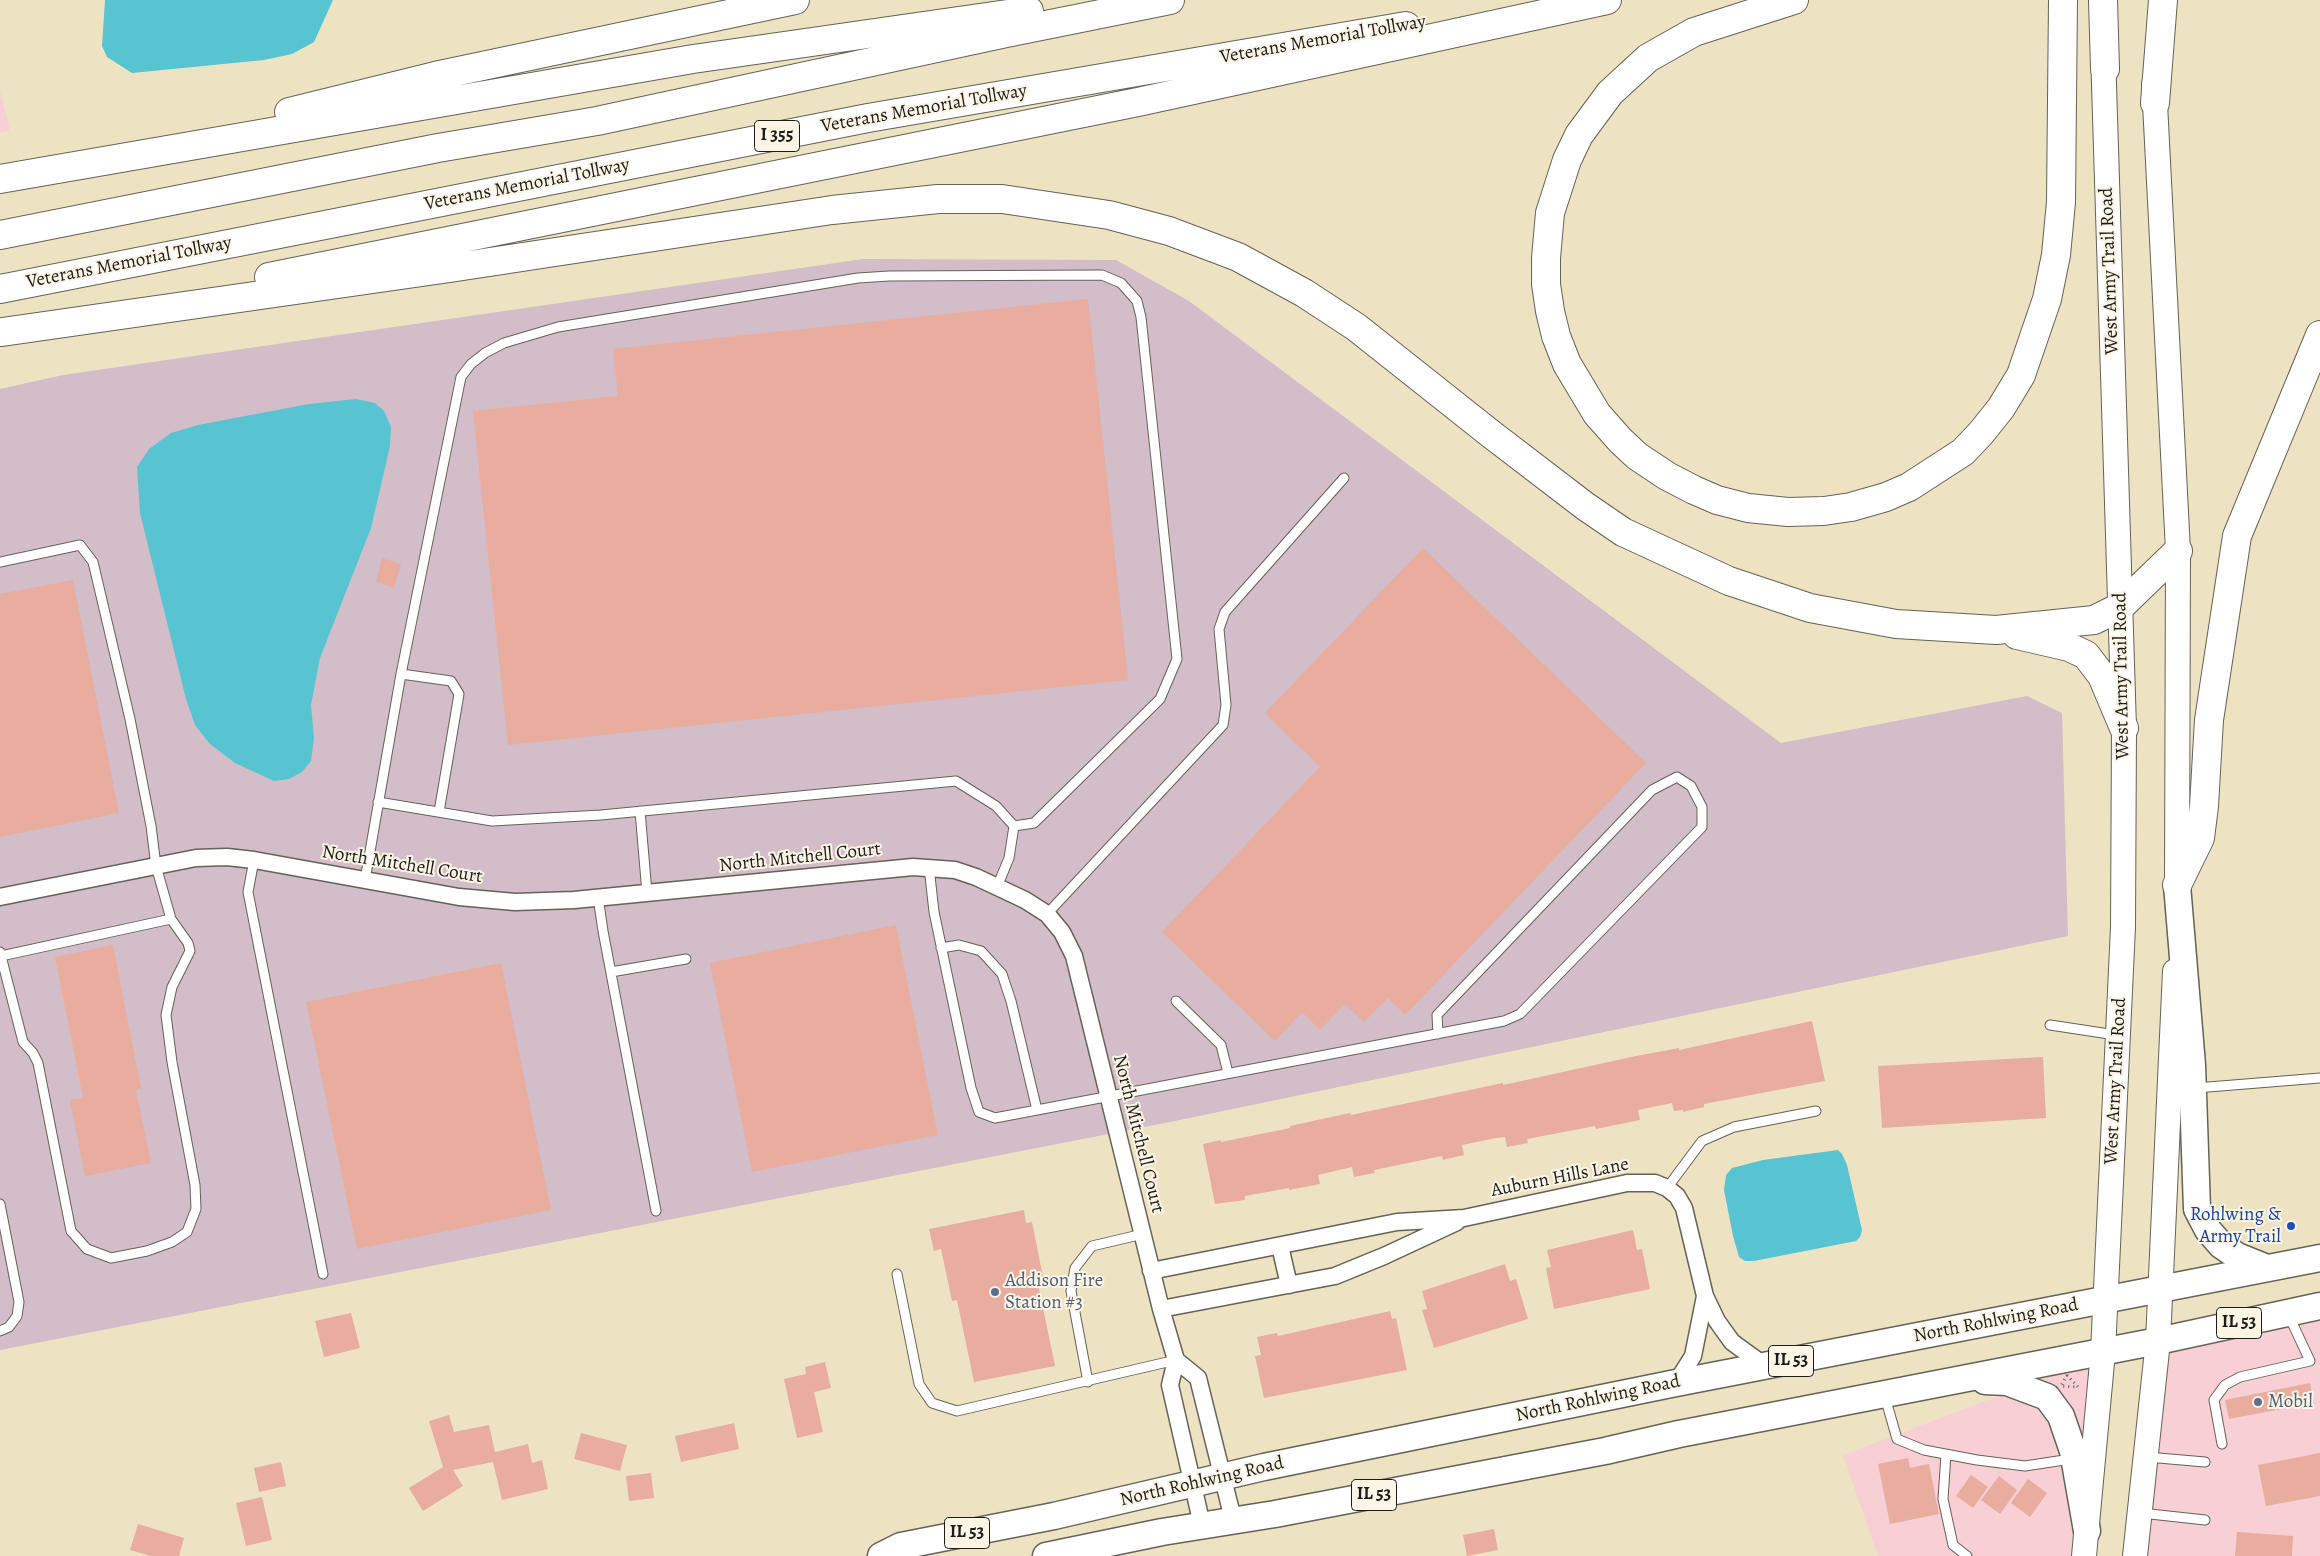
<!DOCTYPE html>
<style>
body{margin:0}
canvas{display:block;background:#ede3c3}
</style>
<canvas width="2320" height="1556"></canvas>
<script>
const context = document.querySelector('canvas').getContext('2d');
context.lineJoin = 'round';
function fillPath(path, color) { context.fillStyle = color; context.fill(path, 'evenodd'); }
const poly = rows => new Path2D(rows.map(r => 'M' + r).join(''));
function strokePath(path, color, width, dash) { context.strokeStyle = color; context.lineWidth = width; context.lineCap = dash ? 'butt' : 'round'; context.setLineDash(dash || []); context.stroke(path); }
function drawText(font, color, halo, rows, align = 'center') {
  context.font = font + ' Alegreya,serif'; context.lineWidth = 4; context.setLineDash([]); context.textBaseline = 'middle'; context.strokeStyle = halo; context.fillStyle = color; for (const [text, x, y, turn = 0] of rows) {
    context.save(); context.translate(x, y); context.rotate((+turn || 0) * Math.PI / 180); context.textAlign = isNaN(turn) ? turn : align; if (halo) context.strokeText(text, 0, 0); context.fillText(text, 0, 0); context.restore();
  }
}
fillPath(poly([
 [0,91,10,131,0,133],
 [2320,1313,2320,1556,2141,1556,2165,1347],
 [2094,1360,2076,1556,1878,1556,1843,1455]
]), '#f7cfd5');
fillPath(poly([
 [863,259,1116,260,1189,301,1781,743,2027,696,2062,713,2068,936,1165,1123,0,1350,0,389,63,375]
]), '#d2bdc8');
fillPath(poly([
 [105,0,333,0,314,42,292,54,264,60,132,73,107,57,102,46],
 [356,399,375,403,384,411,391,427,390,446,371,528,320,658,311,705,314,738,311,761,302,772,289,779,274,781,235,763,210,744,195,725,186,699,140,513,137,467,149,449,171,433,198,425,309,404],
 [1838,1150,1842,1154,1847,1165,1862,1230,1860,1237,1856,1241,1754,1261,1745,1261,1739,1257,1733,1236,1724,1190,1726,1175,1732,1168,1763,1160]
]), '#58c4d1');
fillPath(poly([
 [1088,299,1128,680,508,745,473,411,618,396,613,349],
 [1423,548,1646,763,1405,1015,1388,998,1364,1022,1345,1004,1320,1030,1302,1012,1275,1041,1162,932,1320,767,1265,713],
 [382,558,401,564,394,588,376,582],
 [73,580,119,813,0,837,0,594],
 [896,925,938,1135,752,1172,710,963],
 [113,945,141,1088,136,1090,151,1163,85,1176,70,1100,83,1098,55,957],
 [501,963,551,1210,357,1249,306,1002],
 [1812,1021,1825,1081,1704,1104,1704,1107,1683,1112,1683,1110,1674,1111,1672,1103,1638,1110,1640,1120,1596,1129,1595,1126,1527,1139,1528,1143,1507,1147,1505,1137,1496,1138,1462,1145,1464,1155,1443,1160,1442,1156,1374,1170,1375,1173,1354,1177,1352,1167,1318,1175,1320,1184,1289,1190,1289,1188,1245,1196,1245,1200,1215,1204,1203,1144,1221,1140,1221,1142,1290,1128,1290,1126,1322,1119,1350,1113,1351,1115,1503,1083,1503,1085,1636,1056,1679,1048,1679,1050],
 [2043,1057,2046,1118,1882,1128,1878,1066],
 [1024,1210,1026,1223,1032,1222,1044,1282,1038,1284,1055,1366,974,1382,957,1300,952,1301,941,1249,934,1251,929,1229],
 [1633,1230,1637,1250,1642,1249,1650,1289,1554,1309,1546,1268,1551,1267,1547,1250],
 [1505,1264,1510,1281,1516,1279,1528,1319,1434,1348,1422,1310,1427,1309,1422,1291],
 [1390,1311,1392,1319,1396,1318,1407,1370,1264,1398,1255,1356,1261,1355,1257,1337,1277,1333,1278,1336],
 [351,1313,360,1348,324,1357,315,1321],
 [825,1362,831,1388,814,1392,823,1432,797,1438,784,1379,806,1374,805,1367],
 [2310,1383,2314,1403,2229,1419,2225,1400],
 [449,1415,454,1432,489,1425,495,1452,528,1444,532,1463,542,1460,548,1489,502,1500,493,1462,453,1470,463,1486,423,1511,409,1488,443,1467,429,1421],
 [734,1423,739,1449,681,1462,675,1436],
 [581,1433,627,1445,620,1471,574,1459],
 [2320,1453,2320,1496,2266,1506,2258,1465],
 [1908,1458,1910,1468,1929,1464,1939,1514,1890,1524,1878,1464],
 [281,1462,286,1486,259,1492,254,1468],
 [651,1473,654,1498,629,1501,626,1476],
 [1971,1475,1988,1487,1973,1508,1956,1496],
 [1999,1476,2017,1490,2000,1514,1981,1500],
 [2028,1479,2047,1493,2030,1517,2011,1503],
 [262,1497,272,1540,246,1546,236,1503],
 [138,1524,184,1538,179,1556,151,1556,130,1550],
 [1494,1529,1498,1550,1467,1556,1463,1535],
 [2237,1532,2293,1536,2292,1556,2235,1556]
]), '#e8ad9e');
const service = poly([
 [0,562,80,545,93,562,130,719,151,826,156,866,171,919,188,943,190,951,172,987,166,1015,172,1062,195,1185,196,1209,187,1232,172,1242,147,1251,111,1258,87,1249,71,1231,38,1063,33,1053,23,1042,0,952],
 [401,674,451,681,459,694,439,812],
 [378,802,492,821,601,815,956,781,996,806,1014,826,1009,858,997,887],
 [640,811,647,893],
 [254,860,248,892,323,1274],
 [929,867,934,912,971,1088,979,1112,995,1118,1504,1021,1520,1014,1702,827,1702,807,1691,786,1677,777,1652,790,1437,1015,1438,1034],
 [365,880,401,674,461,377,471,364,485,353,504,343,558,327,858,278,889,276,1102,275,1121,283,1137,301,1141,317,1177,659,1160,699,1034,823,1014,826],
 [598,897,603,931,656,1211],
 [1047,914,1223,725,1226,705,1219,629,1225,612,1344,478],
 [941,948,959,945,981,951,1002,974,1011,1001,1037,1110],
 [1,956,171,919],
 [611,972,686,959],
 [1176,1001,1221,1045,1228,1073],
 [2050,1025,2116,1035],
 [2196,1088,2320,1078],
 [1667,1188,1702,1141,1734,1127,1816,1111],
 [0,1204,19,1302,17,1316,9,1327,0,1331],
 [897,1274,919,1384,932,1403,957,1411,1176,1360],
 [1088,1382,1071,1291,1075,1268,1092,1246,1143,1234],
 [1885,1397,1897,1439,1924,1450,1977,1460,2025,1466,2071,1459],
 [2222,1444,2214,1400,2225,1385,2240,1377,2310,1361,2289,1316],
 [1946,1454,1943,1499,1953,1545,1967,1556],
 [2147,1457,2205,1462],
 [2141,1513,2205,1520]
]);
const minor = poly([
 [0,897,196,858,227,857,254,860,459,897,515,902,574,900,913,867,955,870,976,877,1025,900,1047,914,1062,932,1074,956,1161,1309,1176,1360,1170,1385,1202,1525],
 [1280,1246,1289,1285],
 [1151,1271,1397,1222,1464,1218,1627,1183,1655,1183,1667,1188,1677,1196,1684,1208,1705,1296,1717,1321,1732,1342,1765,1366],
 [1161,1309,1335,1276,1384,1256,1457,1222],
 [1176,1360,1198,1378,1233,1519],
 [1676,1383,1693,1356,1705,1296]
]);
const secondary = poly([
 [2154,84,2178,551,2177,885],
 [2084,1556,2103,1352,2123,927,2124,728,2103,52],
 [2135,1556,2158,1341,2175,971]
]);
const primary = poly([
 [2177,885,2192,1065,2197,1209,2208,1230,2221,1245,2237,1256,2267,1268],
 [1985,1381,2007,1382,2047,1397,2061,1416,2073,1451,2087,1531],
 [881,1556,901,1546,1054,1516,1264,1467,1676,1383,2320,1258],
 [1046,1556,1162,1532,1275,1514,1605,1451,1679,1434,2158,1341,2320,1306]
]);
const motorway = poly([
 [1794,0,1694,32,1648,58,1610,93,1579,135,1567,160,1550,213,1546,258,1546,284,1550,311,1556,336,1567,364,1597,414,1620,440,1637,456,1667,476,1694,490,1717,500,1748,508,1788,512,1824,511,1851,507,1886,497,1909,487,1963,452,1981,433,2001,408,2021,375,2047,299,2056,255,2061,202,2063,0],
 [2103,0,2105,69],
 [2155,103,2163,0],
 [289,112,435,76,795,0],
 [0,179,693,59,1029,11],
 [0,235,438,148,597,121,1006,33,1170,0],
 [269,277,1138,102,1607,0],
 [0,289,868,118,1406,26],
 [2,332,450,268,832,210,938,199,1002,199,1109,215,1169,231,1238,257,1304,293,1356,327,1491,434,1585,506,1623,532,1729,581,1810,608,1896,624,1996,630,2094,620,2120,607,2178,551],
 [2017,635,2069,647,2086,655,2102,676,2124,728],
 [2177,885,2200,838,2204,806,2209,720,2237,536,2320,335]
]);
strokePath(service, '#656256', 11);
strokePath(minor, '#656256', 19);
strokePath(secondary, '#656256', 26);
strokePath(primary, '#656256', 29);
strokePath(motorway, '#656256', 30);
strokePath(poly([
 [2067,1375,2078,1387,2061,1386,2067,1375]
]), '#656256', 3, [1, 4]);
strokePath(service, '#fff', 9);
strokePath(minor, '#fff', 16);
strokePath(secondary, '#fff', 24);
strokePath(primary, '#fff', 26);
strokePath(motorway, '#fff', 28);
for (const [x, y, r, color] of [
 [2291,1226,5,"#1a4fb4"],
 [995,1292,5,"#5c6f8a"],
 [2258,1402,5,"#5c6f8a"]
]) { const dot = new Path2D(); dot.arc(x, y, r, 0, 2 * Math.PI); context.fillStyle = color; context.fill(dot); strokePath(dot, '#fcf5e5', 2); }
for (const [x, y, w] of [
 [777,136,45],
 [2239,1323,45],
 [1791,1361,45],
 [1374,1495,45],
 [967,1533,45]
]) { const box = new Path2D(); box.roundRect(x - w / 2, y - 15.5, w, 31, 4); context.fillStyle = '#fcf5e5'; context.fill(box); strokePath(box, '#1c1c1c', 1); }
drawText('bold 18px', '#1c1c1c', null, [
 ["I 355",777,136],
 ["IL 53",2239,1323],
 ["IL 53",1791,1361],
 ["IL 53",1374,1495],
 ["IL 53",967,1533]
]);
drawText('19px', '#1c1c1c', '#fcf5e5', [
 ["Veterans Memorial Tollway",1323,40,-10],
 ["Veterans Memorial Tollway",924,109,-10],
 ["Veterans Memorial Tollway",527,185,-11],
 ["Veterans Memorial Tollway",129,263,-11],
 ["West Army Trail Road",2110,271,-92],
 ["West Army Trail Road",2122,676,-91],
 ["North Mitchell Court",800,858,-6],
 ["North Mitchell Court",402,865,9],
 ["West Army Trail Road",2116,1081,-87],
 ["North Mitchell Court",1138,1134,76],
 ["Auburn Hills Lane",1560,1178,-11],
 ["North Rohlwing Road",1996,1321,-11],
 ["North Rohlwing Road",1598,1399,-12],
 ["North Rohlwing Road",1202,1482,-13]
]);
drawText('19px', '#164399', '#fcf5e5', [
 ["Rohlwing &",2281,1215],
 ["Army Trail",2281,1237]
], 'right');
drawText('19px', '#4e5e75', '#fcf5e5', [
 ["Addison Fire",1005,1281],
 ["Station #3",1005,1303],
 ["Mobil",2268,1402]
], 'left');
</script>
